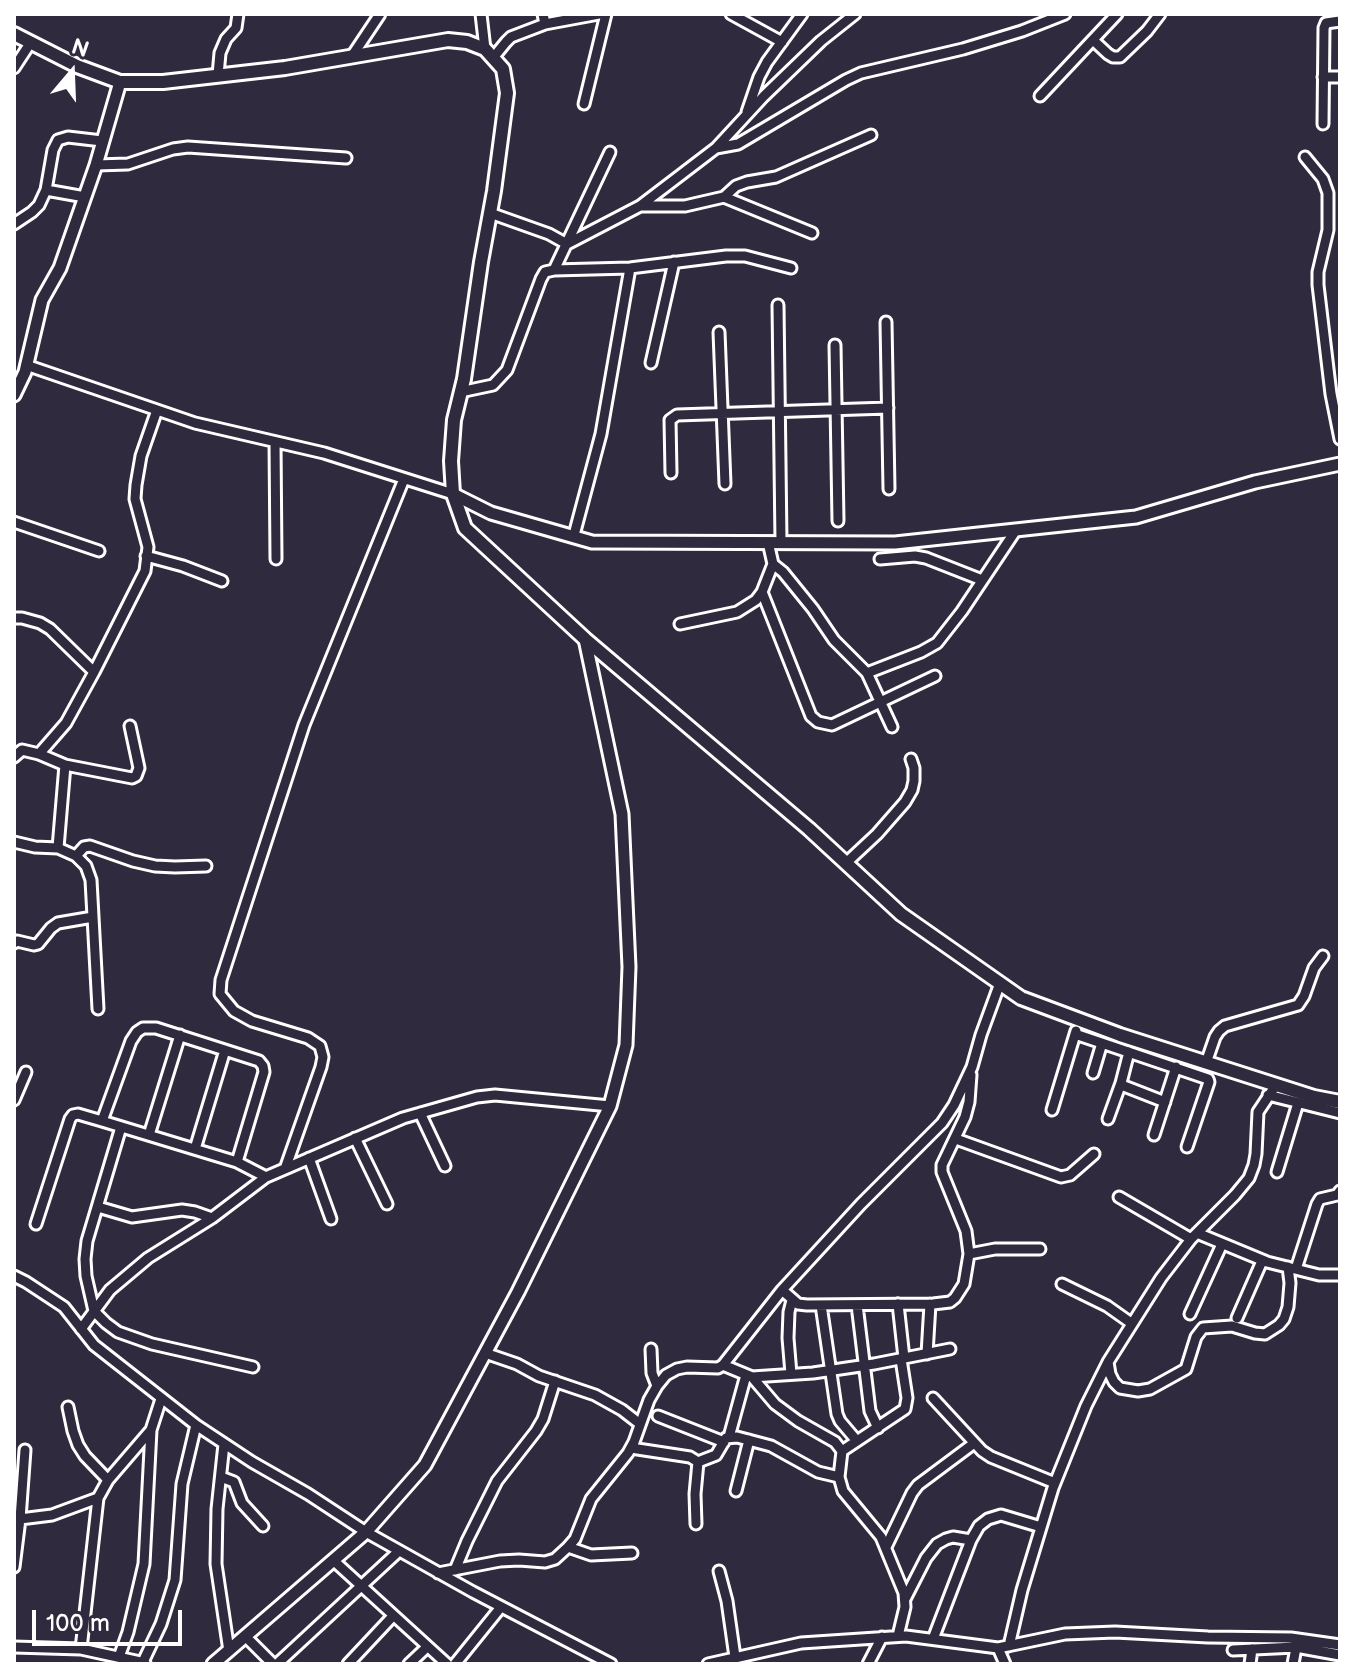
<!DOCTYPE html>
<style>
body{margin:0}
#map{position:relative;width:1354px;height:1678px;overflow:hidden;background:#2f2a3d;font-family:"Balsamiq Sans",sans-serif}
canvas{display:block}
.frame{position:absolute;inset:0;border:16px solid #fff;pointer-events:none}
.north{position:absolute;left:32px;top:32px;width:80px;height:80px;-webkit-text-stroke:6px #2f2a3d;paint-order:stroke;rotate:19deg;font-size:22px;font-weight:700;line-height:32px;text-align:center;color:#fff}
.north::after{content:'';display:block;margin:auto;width:28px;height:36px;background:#fff;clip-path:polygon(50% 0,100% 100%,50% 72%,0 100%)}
.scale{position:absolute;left:32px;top:1610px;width:150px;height:36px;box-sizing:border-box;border:4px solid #fff;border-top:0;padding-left:10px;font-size:24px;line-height:28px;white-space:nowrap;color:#fff;-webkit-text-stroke:6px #2f2a3d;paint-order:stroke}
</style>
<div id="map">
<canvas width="1354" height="1678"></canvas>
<div class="frame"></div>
<div class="north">N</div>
<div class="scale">100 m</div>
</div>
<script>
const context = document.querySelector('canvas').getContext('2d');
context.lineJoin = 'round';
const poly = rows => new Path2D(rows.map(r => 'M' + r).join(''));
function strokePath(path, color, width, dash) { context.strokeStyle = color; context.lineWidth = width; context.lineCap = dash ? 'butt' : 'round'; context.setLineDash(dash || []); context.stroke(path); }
const minor = poly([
 [481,14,485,49],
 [731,14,782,42],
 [545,24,599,14],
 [1093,40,1108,54,1113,57,1120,57,1147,31,1160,14],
 [352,56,380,14],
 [493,58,506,42,511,37,545,24,543,14],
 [14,68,31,42],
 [218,75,220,53,226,39,236,28,238,14],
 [1323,77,1340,77],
 [1040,96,1117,14],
 [584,104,606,14],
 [747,112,759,77,767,62,802,14],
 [1323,124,1324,28,1326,23,1340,21],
 [716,148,738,144,846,80,861,73,963,49,1022,31,1065,14],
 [1305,157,1323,179,1328,193,1328,230,1318,272,1318,285,1331,394,1340,439],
 [96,165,128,164,173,149,188,147,346,158],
 [46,190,85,197],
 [724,197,736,186,747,182,776,177,871,135],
 [640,206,685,206,724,197,812,233],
 [490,213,549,234,567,244,640,206,716,148,764,96,821,41,855,14],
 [14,224,32,212,39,205,46,190,53,150,58,140,68,137,102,141],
 [554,270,610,152],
 [778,305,781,542],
 [886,322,889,489],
 [719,332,725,484],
 [835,345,838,521],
 [651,363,674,262],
 [26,365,195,423,324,453,453,494],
 [460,392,493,385,507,370,541,279,545,272,554,270,630,268,726,256,745,256,791,268],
 [275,442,276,559],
 [671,473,670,420,677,415,888,408],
 [14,522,99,551],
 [574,535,601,434,630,268],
 [768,542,773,564,783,572,813,609,834,640,867,673],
 [146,556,183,566,222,581],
 [880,559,915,556,926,558,982,580],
 [762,592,811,716,818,722,832,725,935,676],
 [14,618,22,618,40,623,50,629,94,672],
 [680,624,737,612,756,600,762,592,773,564],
 [892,727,867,673,921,652,937,643,962,611,1016,530],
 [39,754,65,765,132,778,136,776,139,768,130,726],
 [14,757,22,750,39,754,66,723,94,672,145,571,148,547,135,499,136,485,141,456,157,410],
 [14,842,35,847,58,848,76,856,86,866,91,880,98,1009],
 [58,848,65,765],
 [76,856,84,847,90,846,133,861,155,866,175,867,206,866],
 [846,863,877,834,905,802,912,790,914,781,914,768,911,759],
 [14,943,17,941,34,945,38,944,51,928,58,923,93,917],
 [1075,1034,1208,1079,1209,1082,1187,1147],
 [1129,1052,1121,1083,1124,1086,1165,1102],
 [1206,1063,1215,1037,1219,1031,1225,1026,1298,1005,1304,996,1314,968,1323,956],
 [1093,1073,1102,1043],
 [1268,1095,1340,1113],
 [14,1100,26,1072],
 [1052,1110,1076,1031],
 [420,1113,445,1166],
 [1108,1119,1121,1083],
 [102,1121,131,1041,137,1032,143,1028,156,1028,259,1061,263,1066,264,1072,237,1162],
 [121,1127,87,1241,85,1259,86,1276,94,1311,106,1323,118,1332,152,1344,253,1367],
 [149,1135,180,1035],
 [1154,1135,1176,1067],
 [355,1138,387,1204],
 [956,1139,1061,1177,1070,1175,1094,1154],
 [195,1149,225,1050],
 [309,1158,331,1219],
 [285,1169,321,1067,323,1057,320,1046,308,1038,252,1021,234,1011,220,994,221,980,304,725,404,479],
 [1277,1172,1298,1103],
 [1119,1197,1191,1239],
 [98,1207,132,1217,182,1210,195,1212,212,1218],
 [36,1224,70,1119,73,1115,78,1114,102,1121,237,1162,266,1177,403,1118,477,1097,495,1095,610,1106],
 [1197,1233,1267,1262,1319,1275,1340,1275],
 [969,1254,995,1249,1040,1249],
 [1296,1269,1317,1204,1320,1199,1337,1195,1340,1191],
 [14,1276,26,1282,64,1307,94,1345,196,1425,252,1462,308,1494,366,1532,473,1592,611,1664],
 [1062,1284,1107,1306,1131,1323],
 [782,1290,798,1304,807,1305,933,1304,950,1302,955,1298,964,1284,969,1254,966,1231,942,1172,942,1165,965,1117,969,1102,971,1075],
 [898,1304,904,1358],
 [821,1305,837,1414,840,1421,857,1441],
 [857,1305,870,1411,878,1428],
 [1190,1314,1222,1244],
 [1237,1318,1262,1261],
 [81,1329,110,1290,148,1258,212,1218,266,1177],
 [651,1349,652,1373,657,1386],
 [485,1353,517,1364,539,1376,595,1395,622,1410,640,1424],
 [927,1354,930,1304],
 [1108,1362,1110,1374,1114,1382,1120,1388,1138,1391,1150,1389,1186,1369,1196,1337,1203,1328,1232,1326,1255,1333,1265,1334,1279,1325,1284,1319,1288,1307,1290,1283,1288,1267],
 [723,1365,752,1377,813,1373,874,1364,950,1349],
 [791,1374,788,1338,789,1312,792,1300],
 [752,1377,775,1404,798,1421,835,1442,842,1451,839,1477,843,1491,881,1537,904,1593,905,1607,898,1636],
 [933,1398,982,1451,991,1457,1055,1483],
 [68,1407,73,1431,78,1445,85,1456,108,1480],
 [658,1416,724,1442],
 [729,1437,746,1375],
 [224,1444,217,1509,216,1564,229,1651],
 [631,1448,690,1457,698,1462,695,1494,696,1524],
 [842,1451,905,1409,907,1398,901,1359],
 [698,1462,716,1455,726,1438,737,1437,771,1446,818,1472,839,1477],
 [221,1477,234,1482,242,1503,263,1526],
 [736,1491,749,1440],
 [20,1519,25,1450],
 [568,1547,591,1555,632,1553],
 [886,1547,912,1493,918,1485,973,1444],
 [333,1560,447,1664],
 [14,1567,20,1519,52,1515,98,1498,108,1480,151,1430,161,1399],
 [455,1570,467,1541,497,1481,536,1431,543,1419,555,1381],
 [719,1571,727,1601,735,1657],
 [438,1573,500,1561,519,1560,545,1562,555,1559,568,1547,575,1539,591,1499,628,1453,634,1442,649,1400,657,1386,666,1375,677,1369,687,1367,718,1368,723,1365,782,1290,861,1204,942,1123,954,1105,972,1067,981,1035,1000,983],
 [905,1599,926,1558,937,1544,946,1539,953,1537,971,1540],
 [246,1637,273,1664],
 [933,1639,971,1540,979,1526,988,1519,1001,1515,1041,1527],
 [1009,1646,1022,1590,1053,1488,1086,1406,1108,1362,1161,1278,1191,1239,1235,1195,1249,1178,1254,1165,1256,1154,1258,1112,1276,1085],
 [14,1647,81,1649,145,1663],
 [998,1648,1005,1664],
 [81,1649,98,1498],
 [1233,1650,1296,1647,1340,1655],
 [119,1657,128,1632,144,1564,151,1430],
 [142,1664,161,1624,175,1580,182,1484,196,1425],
 [277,1664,399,1551],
 [348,1664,393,1616],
 [409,1664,427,1647],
 [455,1664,501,1607],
 [708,1664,801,1643,906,1636,998,1648,1065,1634,1115,1632,1208,1637,1291,1638,1340,1645],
 [868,1664,882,1637],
 [1250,1664,1252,1649],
 [1293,1664,1297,1642]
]);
const tertiary = poly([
 [14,395,25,372,42,300,60,268,96,165,120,82],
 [453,494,491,513,592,542,895,543,1136,517,1255,482,1340,464],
 [213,1664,366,1532,425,1465,518,1292,610,1106,626,1045,629,967,622,814,585,639]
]);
const secondary = poly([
 [14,34,77,66,120,82,163,82,285,68,448,40,467,42,485,49,503,69,507,93,494,191,481,262,464,379,454,420,451,461,453,494,465,528,585,639,809,829,901,914,1021,998,1120,1035,1314,1097,1340,1102]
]);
strokePath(minor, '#fff', 15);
strokePath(tertiary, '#fff', 17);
strokePath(secondary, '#fff', 18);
strokePath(minor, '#2f2a3d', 9);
strokePath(tertiary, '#2f2a3d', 11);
strokePath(secondary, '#2f2a3d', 12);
</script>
